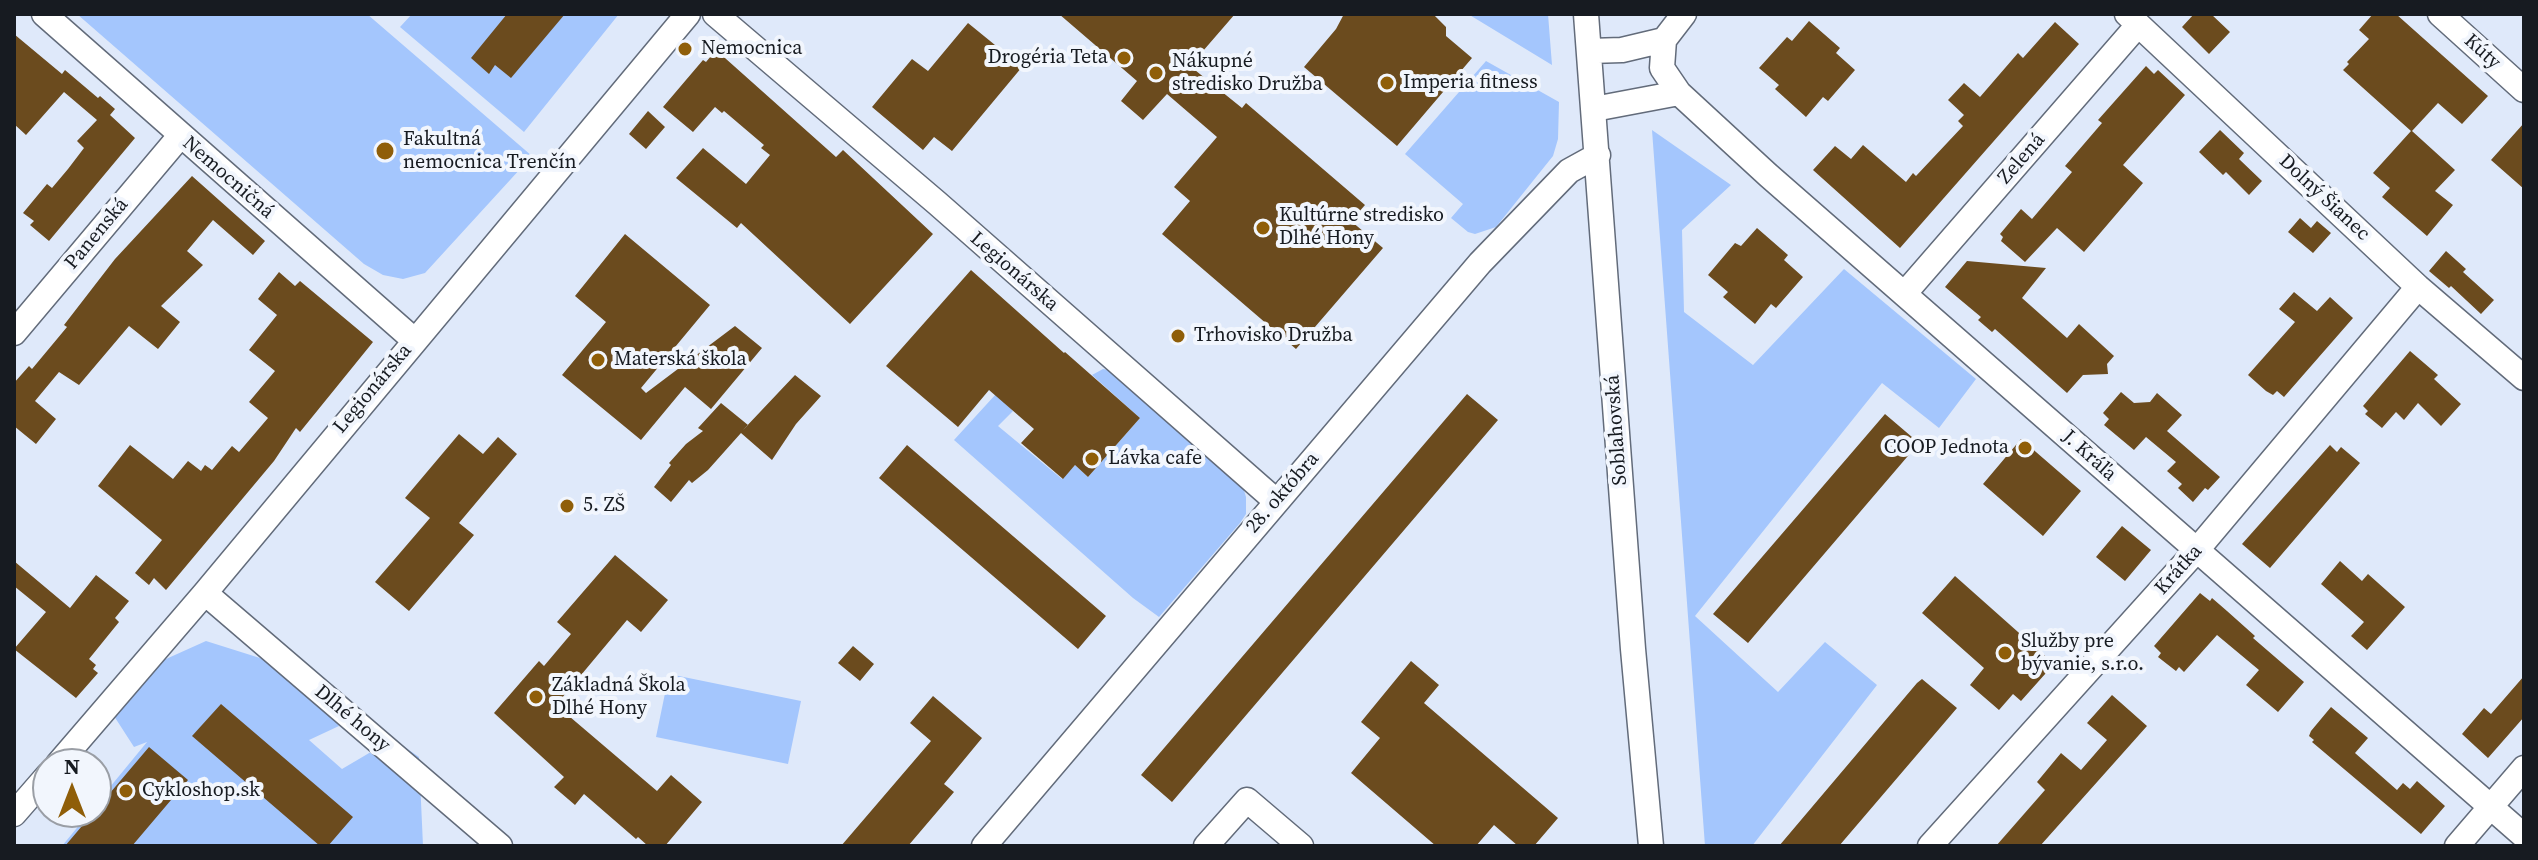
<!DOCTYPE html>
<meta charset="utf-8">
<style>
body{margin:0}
#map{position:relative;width:2538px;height:860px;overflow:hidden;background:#dfe9fa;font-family:"Source Serif 4",serif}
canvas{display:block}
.frame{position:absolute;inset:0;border:16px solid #171b21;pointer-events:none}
.north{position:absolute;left:32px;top:748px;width:80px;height:80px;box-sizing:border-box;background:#f2f6fd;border:2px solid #9a9ea5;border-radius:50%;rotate:0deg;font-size:22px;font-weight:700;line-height:32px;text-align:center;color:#171b21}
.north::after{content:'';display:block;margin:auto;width:28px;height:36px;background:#8f5e09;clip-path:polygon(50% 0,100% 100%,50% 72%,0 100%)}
</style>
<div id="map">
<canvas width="2538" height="860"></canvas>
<div class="frame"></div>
<div class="north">N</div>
</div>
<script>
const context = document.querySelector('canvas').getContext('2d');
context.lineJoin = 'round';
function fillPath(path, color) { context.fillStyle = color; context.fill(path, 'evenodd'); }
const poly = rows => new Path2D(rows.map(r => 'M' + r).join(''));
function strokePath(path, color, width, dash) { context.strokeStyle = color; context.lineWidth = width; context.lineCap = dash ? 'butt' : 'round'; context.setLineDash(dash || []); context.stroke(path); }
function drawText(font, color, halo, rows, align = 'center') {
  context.font = font + ' "Source Serif 4",serif'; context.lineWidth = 8; context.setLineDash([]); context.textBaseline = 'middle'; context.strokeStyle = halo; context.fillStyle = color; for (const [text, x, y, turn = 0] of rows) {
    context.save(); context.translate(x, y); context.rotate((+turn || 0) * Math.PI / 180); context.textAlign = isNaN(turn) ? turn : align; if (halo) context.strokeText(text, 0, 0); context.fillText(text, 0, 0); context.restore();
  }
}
fillPath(poly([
 [77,14,367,14,532,156,425,273,403,279,383,275,364,264],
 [412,14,619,14,524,132,400,27],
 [1468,14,1548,14,1552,65],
 [1486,61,1559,102,1558,139,1553,156,1496,227,1475,234,1468,232,1451,218,1463,204,1405,154],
 [1652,130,1731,185,1682,230,1684,312,1753,365,1844,269,1976,379,1939,428,1882,383,1695,616,1778,692,1825,642,1877,685,1752,846,1705,846],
 [1103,369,1109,370,1243,487,1246,497,1246,514,1240,523,1159,617,1133,598,954,440,996,394,1013,411,998,426,1062,479,1075,465,1088,477,1140,418,1092,375],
 [206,641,317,676,339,726,309,740,342,769,393,739,419,757,423,846,62,846,90,812,96,812,96,804,147,742,134,747,114,716,146,668],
 [669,674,801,701,788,764,656,737]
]), '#a4c6fd');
fillPath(poly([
 [507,14,565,14,511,78,495,65,489,74,471,58],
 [1059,14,1235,14,1190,66,1242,108,1246,103,1365,205,1351,221,1383,248,1296,349,1162,234,1190,201,1174,187,1217,137,1167,94,1143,120,1121,101,1137,81],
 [1344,14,1433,14,1446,27,1446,36,1472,58,1397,146,1304,67,1336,29],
 [2194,14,2211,14,2230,32,2209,54,2182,27],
 [2373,14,2396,14,2488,96,2462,124,2438,103,2412,131,2455,170,2435,191,2453,205,2427,236,2382,197,2390,188,2373,173,2411,131,2343,70,2349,64,2347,62,2369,39,2359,30],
 [1809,21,1840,48,1836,53,1855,70,1828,101,1823,97,1806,117,1775,89,1779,85,1759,68,1787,37,1792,41],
 [2055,22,2079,44,1900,248,1813,170,1835,146,1851,159,1863,145,1906,182,1913,173,1916,176,1963,126,1958,121,1964,115,1948,100,1964,83,1980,97,2018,53,2023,58],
 [968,23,1022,67,952,151,934,137,923,150,872,107,912,59,928,71],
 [14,34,62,74,65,70,98,98,100,96,115,109,110,115,135,138,49,241,30,225,34,221,23,213,47,184,52,188,68,169,84,148,77,141,97,120,64,92,26,135,14,124],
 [716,50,836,157,843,150,933,234,850,324,741,223,737,228,676,178,703,148,746,184,770,155,761,148,764,145,724,111,722,113,715,107,693,132,663,107,703,60,706,62],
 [2146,66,2154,74,2158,70,2185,95,2123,165,2143,183,2084,252,2057,228,2025,262,2001,241,2003,237,2000,234,2021,209,2032,219,2072,172,2065,166,2102,123,2098,120],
 [648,111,665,127,646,149,629,134],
 [2524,123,2524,189,2491,160],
 [2220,130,2244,153,2239,159,2262,181,2249,195,2226,172,2223,175,2199,152],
 [192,176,265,241,253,255,213,220,187,251,203,265,161,306,180,322,158,349,129,326,79,385,59,372,35,401,56,419,36,444,14,426,14,383,29,366,32,369,67,327,64,325,115,259],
 [2300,218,2311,228,2317,221,2331,233,2313,253,2288,232],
 [1757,228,1788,255,1784,260,1803,277,1776,308,1771,304,1755,324,1723,297,1728,292,1708,275,1735,243,1741,246],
 [625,234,710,305,641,388,646,393,735,326,762,348,711,409,685,387,641,440,562,375,606,322,575,296],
 [2446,251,2466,269,2463,272,2494,300,2481,314,2451,286,2449,288,2429,271],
 [1967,261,2046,268,2022,298,2067,338,2079,324,2114,356,2107,364,2108,374,2083,375,2067,393,1995,329,1992,332,1978,320,1981,317,1945,287],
 [971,270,1064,353,1065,352,1140,418,1088,477,1075,465,1063,479,1021,443,1034,429,989,390,958,427,886,366],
 [279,272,295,286,300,281,373,342,300,432,296,428,274,461,166,590,154,578,149,585,135,573,162,540,98,486,130,445,173,479,188,461,201,471,205,465,212,470,232,446,239,452,268,418,249,402,275,371,249,350,277,315,258,299],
 [2294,292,2317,311,2330,297,2353,318,2284,397,2277,391,2273,395,2266,391,2248,375,2295,322,2279,309],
 [2410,351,2438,375,2434,379,2461,404,2441,426,2418,403,2404,420,2396,412,2382,428,2365,414,2368,411,2363,406],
 [795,375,821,396,796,424,772,460,741,433,708,470,692,483,689,480,671,502,654,487,671,465,669,463,686,444,703,431,698,428,721,403,748,425,743,430],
 [2121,392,2134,403,2150,402,2157,393,2182,415,2167,431,2220,477,2208,490,2205,488,2193,502,2178,488,2182,484,2167,471,2176,462,2146,437,2134,450,2104,425,2109,419,2103,413],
 [1467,394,1498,420,1172,802,1141,775],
 [1885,414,1919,443,1748,643,1713,614],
 [459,434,483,454,498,437,517,454,459,523,474,535,409,611,375,582,430,518,405,498],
 [2021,439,2081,491,2043,536,1983,484],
 [907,445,1106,616,1078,649,879,478],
 [2330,445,2337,452,2341,447,2360,463,2270,568,2242,544],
 [2122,526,2151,550,2125,581,2096,557],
 [615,555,668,600,641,632,627,620,556,705,657,791,671,775,702,802,665,846,648,846,638,837,636,839,584,794,575,805,554,787,564,777,494,713,539,661,544,666,571,634,557,622],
 [14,561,70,608,96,575,129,601,115,618,119,622,89,659,96,665,93,669,98,673,76,698,14,649,46,612,14,586],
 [2340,561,2362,581,2368,574,2405,607,2367,650,2351,636,2364,622,2321,584],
 [1955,576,2054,664,2021,701,2013,694,1999,710,1970,685,1984,668,1922,613],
 [2200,593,2210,601,2212,598,2227,611,2255,636,2253,638,2304,682,2278,712,2246,685,2259,670,2217,635,2184,672,2179,667,2176,671,2158,657,2161,653,2154,646],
 [853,646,874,664,860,681,838,663],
 [1411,661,1439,685,1424,703,1558,818,1534,846,1518,846,1494,825,1476,846,1436,846,1351,773,1380,738,1361,722],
 [2524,676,2524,717,2488,758,2462,734,2484,708,2491,714],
 [1922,679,1957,708,1839,846,1779,846,1917,683],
 [2112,695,2147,726,2040,846,1996,846,2045,790,2037,782,2061,753,2081,770,2107,740,2087,723],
 [933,696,982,738,944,784,954,792,908,846,841,846,931,741,910,723],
 [221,704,353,817,328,846,320,846,192,736],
 [2331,707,2368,738,2355,753,2397,790,2403,783,2410,789,2417,781,2445,806,2421,834,2312,742,2314,740,2309,736,2311,731],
 [149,747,188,780,132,846,65,846]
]), '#6b4b1e');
const minor = poly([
 [44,14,414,340],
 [715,14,937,203,1276,501],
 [1586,14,1633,649,1651,846],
 [1684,14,1664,40,1662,68,1679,93,1768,175,2524,836],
 [2127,14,2418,287,2524,378],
 [2440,14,2524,90],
 [1590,51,1622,50,1664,40],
 [1594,109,1679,93],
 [1905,293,2138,25],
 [14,333,180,136],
 [205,593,500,846],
 [58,764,205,593,688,14],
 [14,814,48,775],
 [984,846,1480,263,1569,171,1598,155],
 [1206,846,1247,800,1301,846],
 [1930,846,2196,551,2418,287],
 [2457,846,2524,768]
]);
strokePath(minor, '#626b7a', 27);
strokePath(minor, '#fff', 24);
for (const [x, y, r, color] of [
 [685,49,8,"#8f5e09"],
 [1124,58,8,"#8f5e09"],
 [1156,73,8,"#8f5e09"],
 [1387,83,8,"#8f5e09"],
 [385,151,10,"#8f5e09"],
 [1263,228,8,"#8f5e09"],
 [1178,336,8,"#8f5e09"],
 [598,360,8,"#8f5e09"],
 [2025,448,8,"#8f5e09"],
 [1092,459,8,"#8f5e09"],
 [567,506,8,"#8f5e09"],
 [2005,653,8,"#8f5e09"],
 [536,697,8,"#8f5e09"],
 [126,791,8,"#8f5e09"]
]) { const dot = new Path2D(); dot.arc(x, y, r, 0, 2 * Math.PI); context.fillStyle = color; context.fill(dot); strokePath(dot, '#f2f6fd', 3); }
drawText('20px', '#171b21', '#f2f6fd', [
 ["Nemocnica",701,49],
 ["Drogéria Teta",1108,58,"right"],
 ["Nákupné",1172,62],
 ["stredisko Družba",1172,85],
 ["Imperia fitness",1403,83],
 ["Fakultná",403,140],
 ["nemocnica Trenčín",403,163],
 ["Kultúrne stredisko",1279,216],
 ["Dlhé Hony",1279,239],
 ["Trhovisko Družba",1194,336],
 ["Materská škola",614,360],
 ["COOP Jednota",2009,448,"right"],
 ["Lávka cafe",1108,459],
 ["5. ZŠ",583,506],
 ["Služby pre",2021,642],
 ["bývanie, s.r.o.",2021,665],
 ["Základná Škola",552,686],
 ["Dlhé Hony",552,709],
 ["Cykloshop.sk",142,791]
], 'left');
drawText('20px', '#171b21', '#f2f6fd', [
 ["Kúty",2482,52,42],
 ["Zelená",2022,159,-49],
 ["Nemocničná",228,178,41],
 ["Dolný Šianec",2324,198,43],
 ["Panenská",97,234,-50],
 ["Legionárska",1014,272,41],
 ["Legionárska",373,389,-50],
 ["Soblahovská",1617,430,-94],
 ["J. Kráľa",2089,456,42],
 ["28. októbra",1283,493,-49],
 ["Krátka",2179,570,-48],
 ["Dlhé hony",352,719,40]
]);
</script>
